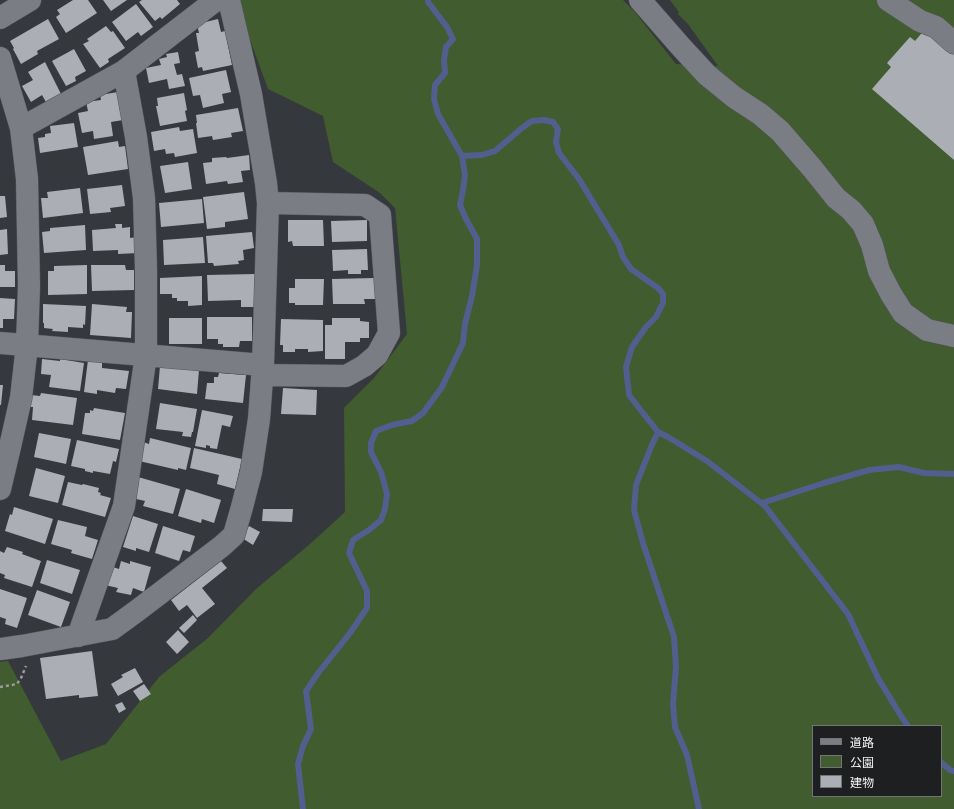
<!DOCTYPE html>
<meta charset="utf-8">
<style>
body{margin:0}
#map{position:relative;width:954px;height:809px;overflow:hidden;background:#35383d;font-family:"Exo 2","Noto Sans JP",sans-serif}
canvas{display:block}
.legend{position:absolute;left:812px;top:725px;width:130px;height:72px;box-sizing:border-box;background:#1e1f21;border:1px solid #737477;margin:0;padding:5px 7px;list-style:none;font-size:12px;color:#f2f4f7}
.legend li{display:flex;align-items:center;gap:8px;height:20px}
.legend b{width:20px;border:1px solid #737477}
</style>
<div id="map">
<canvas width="954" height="809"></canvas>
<ul class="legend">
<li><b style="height:5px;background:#7a7d83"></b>道路</li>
<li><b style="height:11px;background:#415c2e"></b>公園</li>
<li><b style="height:11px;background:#abaeb5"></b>建物</li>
</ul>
</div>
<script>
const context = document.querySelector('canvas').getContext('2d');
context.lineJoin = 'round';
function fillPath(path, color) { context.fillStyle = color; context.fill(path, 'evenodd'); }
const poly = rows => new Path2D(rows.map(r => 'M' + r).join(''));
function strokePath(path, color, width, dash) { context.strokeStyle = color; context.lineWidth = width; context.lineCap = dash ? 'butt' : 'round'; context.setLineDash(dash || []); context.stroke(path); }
fillPath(poly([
 [240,0,623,0,634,11,676,64,718,66,688,24,678,14,679,12,670,0,954,0,954,809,0,809,0,662,8,661,61,761,106,744,159,677,208,638,256,589,310,544,345,512,344,408,374,378,407,334,395,208,380,193,333,162,323,116,268,89,249,37],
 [813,726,941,726,941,796,813,796]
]), '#415c2e');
strokePath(poly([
 [462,156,482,155,495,151,522,128,532,121,544,120,553,122,558,129,556,142,559,153,579,179,619,245,623,257,631,269,658,288,663,294,663,303,656,317,646,327,632,347,626,367,629,395,643,413,658,432,668,437,707,461,765,506,848,614,878,678,901,716,908,726],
 [658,432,651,447,636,485,634,510,643,543,674,637,676,667,673,704,675,727,687,755,699,809],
 [762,503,824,483,869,470,899,467,924,473,954,474],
 [941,762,950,770,954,771],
 [303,809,298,764,303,746,311,729,306,691,319,672,350,633,367,608,367,591,349,553,353,540,369,530,381,520,385,509,387,494,381,472,371,452,371,443,376,431,392,425,412,421,423,413,442,387,463,343,465,324,472,296,477,265,477,239,466,219,460,205,463,190,465,175,462,156,438,114,434,99,435,85,445,73,444,60,446,47,453,39,447,27,428,2,428,0]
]), '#505f8d', 6);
fillPath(poly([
 [73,0,88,0,97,13,66,33,56,17,60,14,57,10],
 [103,0,127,0,111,11],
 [142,0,177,0,180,4,162,19,160,17,155,21,139,2],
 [136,4,153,27,141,36,138,32,126,41,112,22],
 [48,19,59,39,37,51,38,54,21,64,13,49,14,48,10,41],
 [218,19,221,32,225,31,232,65,203,71,202,67,198,68,195,52,199,51,196,33,199,33,197,24],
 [106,26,111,32,113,31,125,48,108,59,109,62,100,68,83,44,89,41,87,39],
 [926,28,954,52,954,160,872,89,891,67,887,63,910,37,915,41],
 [74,49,86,71,75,77,76,81,66,86,52,61],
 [178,52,180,63,174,64,177,75,182,74,185,86,169,89,167,79,149,83,146,68,161,65,159,59,167,57,166,54],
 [45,62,62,96,47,104,42,95,31,102,22,86,33,80,28,72],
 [226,70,231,92,222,94,224,103,203,108,200,95,193,96,189,78],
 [118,92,123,120,111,122,113,136,94,139,93,131,82,133,78,113,88,111,86,102,101,100,100,95],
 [184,93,187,110,185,111,187,121,160,126,156,106,158,106,157,98],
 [238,108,243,131,231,133,232,137,213,140,212,136,198,138,196,123,197,123,196,115],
 [74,123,78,147,40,153,38,138,45,137,45,134,51,133,50,126],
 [179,127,180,131,193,129,197,153,175,157,174,153,166,154,165,149,154,151,151,132],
 [118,141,119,147,125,146,128,169,88,175,83,147],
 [249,155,250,170,241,171,243,182,228,184,227,181,206,184,203,163,212,162,212,158,226,157,227,158],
 [188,162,192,189,165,193,160,166],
 [122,185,125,206,110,208,111,212,90,214,87,189],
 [80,188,83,213,43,218,41,198,48,198,47,192],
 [244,192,248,219,225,222,225,227,207,229,203,197],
 [0,196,5,196,7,217,0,218],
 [202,199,204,223,161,227,159,203],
 [288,220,323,220,324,246,293,246,292,241,288,242],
 [367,220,367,241,332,242,331,221],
 [115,224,122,224,122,228,130,227,130,238,137,237,138,253,118,254,118,250,93,251,92,230,116,228],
 [85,225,86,250,44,253,42,232,50,231,50,228],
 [7,229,8,254,0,255,0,230],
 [252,232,254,248,243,250,244,260,238,261,239,264,214,266,213,263,208,263,206,236],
 [203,237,205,263,164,265,163,240],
 [367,249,368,270,361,270,361,274,348,274,348,270,333,271,332,250],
 [0,265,5,265,5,271,15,271,15,287,0,287],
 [87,265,87,294,48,295,48,271,54,271,54,266],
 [91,265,125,265,126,270,134,270,134,290,92,291],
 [255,274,256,307,241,307,241,300,208,301,207,275],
 [202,276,202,305,188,306,188,301,177,301,177,298,172,298,172,294,160,294,160,278],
 [374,278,377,299,364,299,365,304,333,304,332,279],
 [295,279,324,279,323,305,295,305,295,303,289,303,289,288,295,288],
 [0,298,15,299,14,319,3,319,3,328,0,328],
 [43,304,86,306,85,325,83,324,83,328,68,327,68,332,52,331,53,329,44,328,44,323,43,323],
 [92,304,127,307,126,312,132,312,131,338,90,335],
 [207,317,252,317,252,341,240,341,239,347,223,347,223,344,218,344,218,339,207,339],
 [169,318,202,318,202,344,169,344],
 [332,318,360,318,360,321,369,322,369,338,360,338,360,342,345,342,345,359,325,359,325,325,332,325],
 [281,319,323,320,323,351,308,352,308,349,295,349,295,352,283,352,283,345,280,345],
 [42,359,60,361,60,359,84,363,80,391,49,387,51,375,41,374],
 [88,360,102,362,102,368,129,371,126,389,116,388,115,393,97,390,97,394,84,392],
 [160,366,199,370,197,394,158,389],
 [219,373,246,375,243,403,205,399,207,383,214,383,214,377,218,377],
 [0,385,3,385,1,405,0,405],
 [283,388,317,390,316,415,281,414],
 [41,393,77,398,73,425,32,420,33,407,30,407,31,395,40,396],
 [160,403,197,409,193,432,192,432,191,437,182,436,183,432,156,429],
 [94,408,125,413,120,440,82,434,85,413,90,413,90,410,93,411],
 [202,410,233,416,230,427,222,425,217,449,210,448,210,446,206,445,206,448,195,446],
 [39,433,71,439,66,464,34,457],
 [150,438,191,448,186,470,178,468,178,470,139,461,143,442,149,444],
 [77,440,119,449,116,462,113,461,110,474,93,471,93,473,85,471,85,469,71,466],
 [194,448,242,459,235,489,217,484,219,475,190,468],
 [36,468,65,476,58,503,29,496],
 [138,477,180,489,173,514,143,506,145,501,132,498],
 [68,482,82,485,83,484,99,488,98,492,101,493,100,495,111,498,105,517,62,505],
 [186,489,221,500,214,523,202,519,201,523,178,516],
 [14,507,53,519,45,544,5,531,10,514,12,515],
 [263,509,293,509,292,522,262,521],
 [133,516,158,524,149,552,136,548,136,551,123,547],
 [58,520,87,527,85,536,98,540,92,559,71,553,72,550,51,544],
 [163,526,195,536,190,552,183,550,179,561,155,553],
 [249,526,260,532,253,545,242,538],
 [7,547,23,552,22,554,41,561,32,587,4,578,5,575,0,573,0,551,4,553],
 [47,560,80,570,72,594,40,583],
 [121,561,130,564,130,561,151,567,144,592,133,588,131,595,116,592,118,588,105,585,110,566,119,569],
 [221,561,227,568,202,588,215,604,197,618,187,605,179,611,171,600],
 [0,589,27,598,17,628,5,624,6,619,0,617],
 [37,590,70,602,61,627,28,615],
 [193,615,197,620,184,633,179,628],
 [178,630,189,642,177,654,166,642],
 [92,651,98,696,79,698,79,695,46,699,40,658],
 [135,668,143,682,118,696,111,684,123,677,121,675],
 [144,684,151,694,140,701,133,691],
 [122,702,126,709,119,713,115,705]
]), '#abaeb5');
const minor = poly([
 [640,0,682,48,707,75,734,97,760,114,780,131,812,168,836,198,851,210,863,224,872,245,879,271,891,294,903,313,927,330,954,336],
 [888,0,920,21,936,27,954,43],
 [0,18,30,0],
 [0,58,21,128,27,179,29,286,27,345,21,398,9,451,0,489],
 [21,128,124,71,216,0],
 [0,343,263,365],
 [262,375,346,376,364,366,377,355,389,333,380,215,365,205,268,203],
 [78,636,124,506,146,355,146,270,144,198,136,137,124,71],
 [0,649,22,646,112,629,138,610,222,546,234,535,242,507,251,472,259,419,263,365,268,203,266,183,251,94,229,0]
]);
strokePath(minor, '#54565b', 23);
strokePath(poly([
 [0,687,17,684,21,678,26,666]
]), '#9a9da1', 2.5, [3, 3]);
strokePath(minor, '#7a7d83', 22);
</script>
